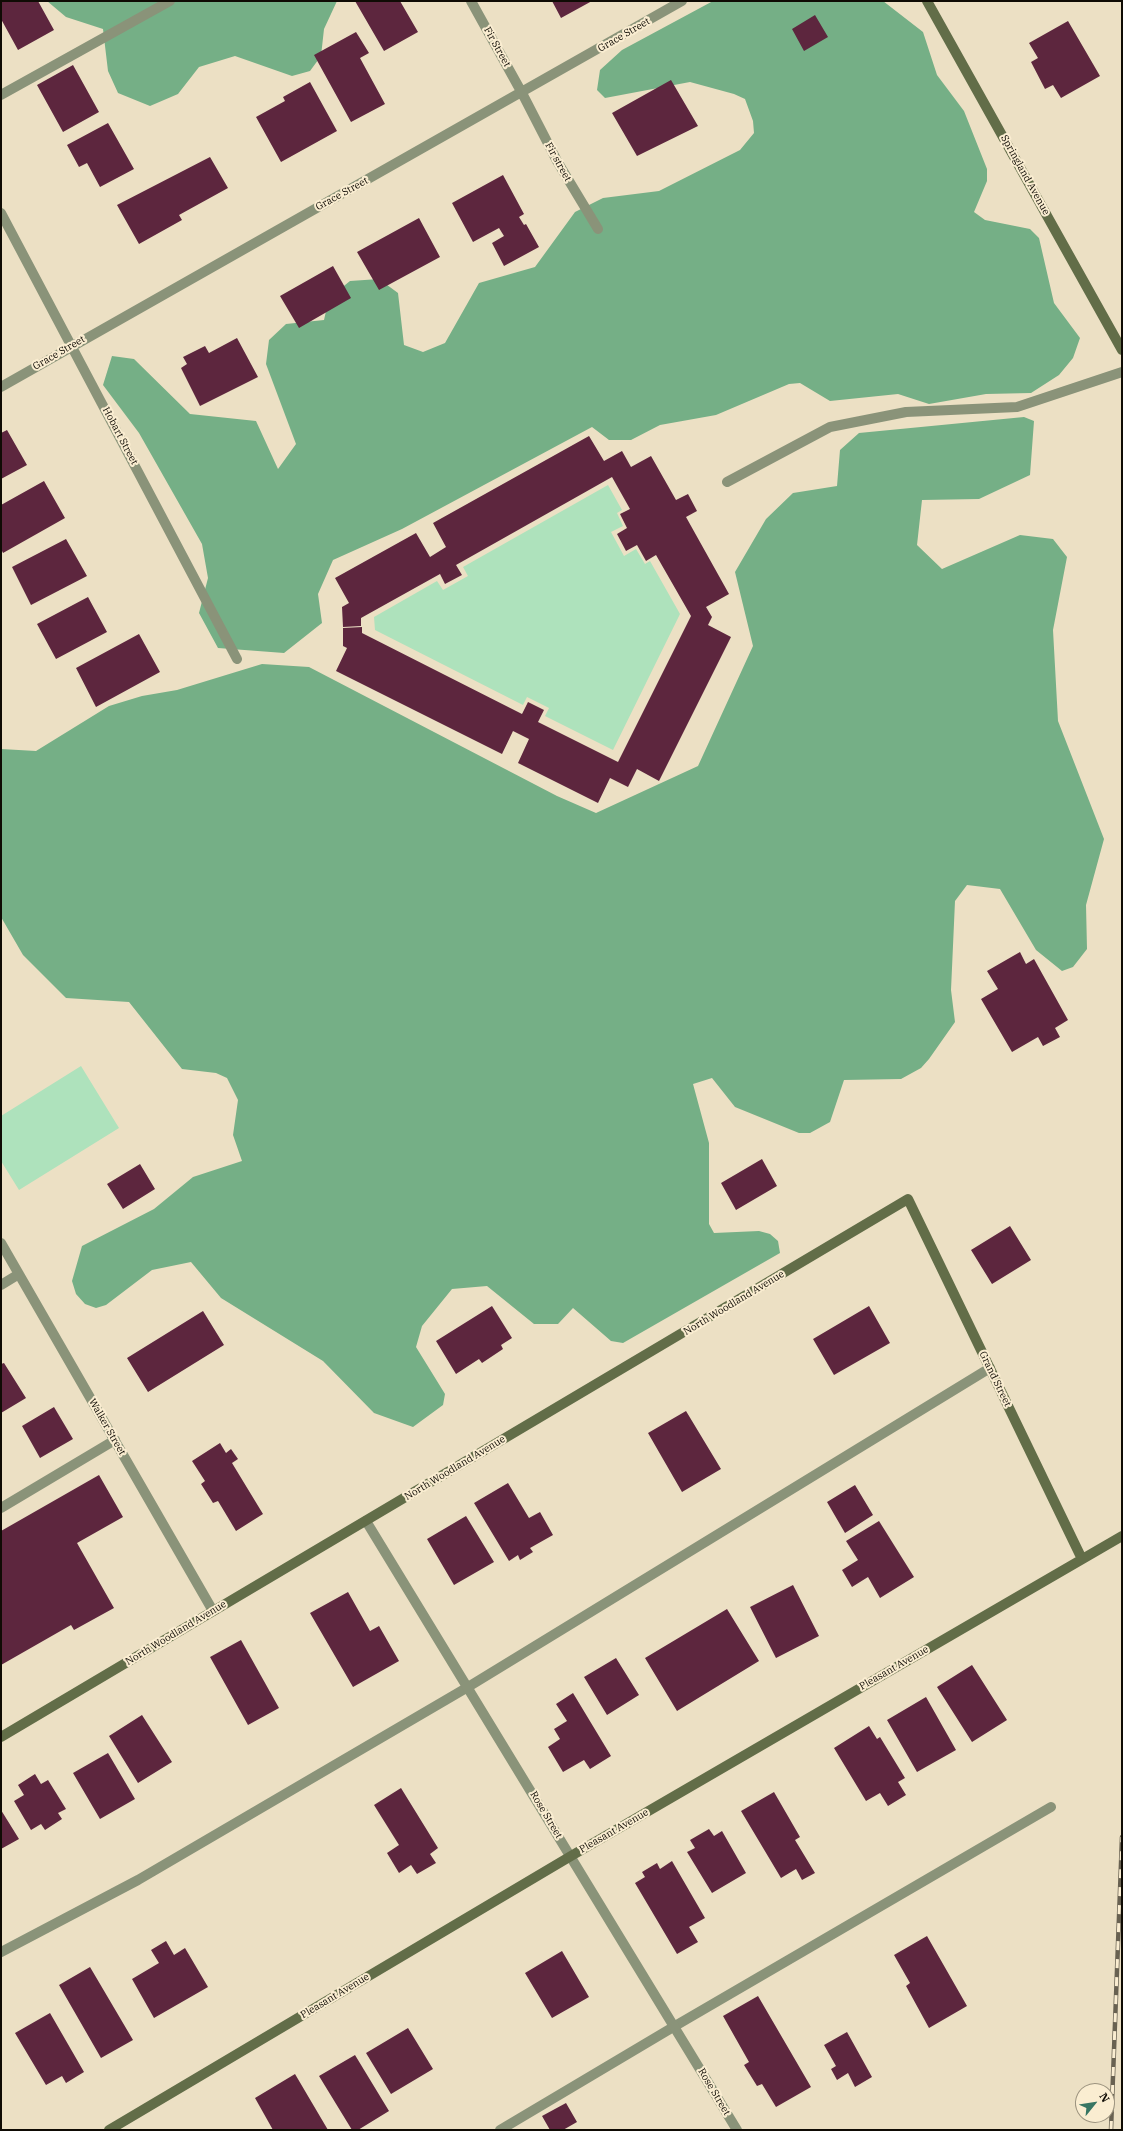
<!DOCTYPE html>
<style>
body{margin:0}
#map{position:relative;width:1123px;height:2131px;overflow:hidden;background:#ece0c4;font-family:"IBM Plex Serif",serif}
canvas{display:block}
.frame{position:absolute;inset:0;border:2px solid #0f0b04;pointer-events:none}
.north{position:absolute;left:1075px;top:2083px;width:40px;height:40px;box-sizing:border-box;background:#faedd1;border:1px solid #9c937f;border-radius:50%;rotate:60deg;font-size:11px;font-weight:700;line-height:16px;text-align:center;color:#0f0b04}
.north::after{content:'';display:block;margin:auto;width:14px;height:18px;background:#387663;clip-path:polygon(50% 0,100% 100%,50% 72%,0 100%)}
</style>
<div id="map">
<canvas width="1123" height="2131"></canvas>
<div class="frame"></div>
<div class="north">N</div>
</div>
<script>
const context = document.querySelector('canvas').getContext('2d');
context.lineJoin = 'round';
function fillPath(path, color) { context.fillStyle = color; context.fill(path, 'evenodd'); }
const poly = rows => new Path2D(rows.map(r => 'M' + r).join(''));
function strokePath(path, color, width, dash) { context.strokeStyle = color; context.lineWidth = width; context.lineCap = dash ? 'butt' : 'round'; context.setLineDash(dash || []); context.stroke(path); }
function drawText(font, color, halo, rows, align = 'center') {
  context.font = font + ' "IBM Plex Serif",serif'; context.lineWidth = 4; context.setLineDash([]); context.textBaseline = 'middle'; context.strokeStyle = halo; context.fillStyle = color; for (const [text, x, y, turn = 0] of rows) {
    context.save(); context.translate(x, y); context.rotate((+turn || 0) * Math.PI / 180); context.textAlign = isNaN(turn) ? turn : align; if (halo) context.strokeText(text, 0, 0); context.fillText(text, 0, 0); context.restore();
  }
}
fillPath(poly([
 [608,485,622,510,617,513,623,526,611,532,624,556,636,549,645,564,650,561,680,614,613,750,545,716,549,708,527,697,523,705,375,630,374,617,437,581,443,590,468,576,463,567],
 [81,1066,119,1128,19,1190,1,1161,1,1116]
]), '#aee2bc');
fillPath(poly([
 [47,1,337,1,324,29,321,56,310,71,292,76,235,56,199,67,178,94,150,106,118,93,108,71,103,29,66,17],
 [713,1,883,1,923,32,937,75,964,111,987,169,987,181,974,212,985,220,1030,229,1039,238,1054,303,1080,338,1073,358,1059,375,1031,393,986,394,929,404,898,394,830,401,800,383,789,384,716,415,660,425,631,440,609,440,592,427,402,529,333,560,318,594,322,623,284,653,218,648,199,613,208,578,202,544,139,433,103,385,112,356,134,359,190,414,256,421,278,469,296,444,266,364,269,340,286,324,324,320,329,298,350,281,379,279,398,293,404,345,423,352,445,343,479,283,535,267,575,212,603,198,659,191,740,150,754,133,753,121,745,99,734,94,690,82,605,98,597,90,600,70,622,50],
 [1024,417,1034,421,1030,475,979,499,922,500,917,545,942,569,1020,535,1053,539,1067,557,1053,630,1058,721,1104,839,1086,905,1087,949,1073,967,1062,971,1036,950,1000,889,967,885,955,901,951,990,955,1022,929,1059,921,1068,901,1079,844,1080,830,1122,810,1133,799,1133,735,1107,712,1078,693,1084,709,1143,709,1224,714,1233,759,1231,770,1234,778,1241,780,1253,623,1343,611,1341,573,1308,558,1324,534,1324,487,1286,452,1289,422,1326,416,1347,445,1394,443,1405,413,1427,374,1413,323,1361,221,1298,191,1262,152,1270,106,1305,96,1308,85,1304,76,1294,72,1281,82,1246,154,1209,193,1177,242,1161,233,1135,238,1100,227,1078,216,1073,182,1069,129,1002,66,998,23,955,1,917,1,749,36,751,109,706,142,696,177,690,262,664,309,667,557,796,596,813,698,766,753,646,735,572,766,519,793,493,837,486,840,450,859,433]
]), '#75af86');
fillPath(poly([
 [4,1,38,1,54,30,18,50,1,19,1,2],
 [355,1,400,1,418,32,384,51],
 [552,1,592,1,561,18],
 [815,15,828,37,804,51,792,29],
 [1068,21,1100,76,1061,98,1053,85,1045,89,1031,62,1038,58,1029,43],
 [356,32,369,53,360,58,385,104,351,122,314,55],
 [73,65,99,112,63,132,37,85],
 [671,80,698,126,637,156,612,113],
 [310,82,337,131,281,162,256,117,285,101,283,97],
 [108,123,134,169,100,187,87,163,79,167,67,145],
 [210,157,228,188,179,215,182,220,139,244,117,205],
 [503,175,524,214,519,217,524,225,526,224,539,247,504,266,492,243,504,236,499,228,473,242,452,203],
 [419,218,440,257,379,290,357,252],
 [333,266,351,298,299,328,280,296],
 [237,338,258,377,200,406,181,368,187,364,183,357,205,346,209,353],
 [7,430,27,465,1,479,1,433],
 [589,436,604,461,622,451,631,467,651,456,676,500,688,494,697,511,686,517,729,594,706,607,712,617,708,625,731,637,659,781,637,769,628,787,610,778,598,803,518,763,529,739,513,731,502,754,336,671,347,648,343,646,343,628,362,627,362,633,522,714,528,702,544,710,538,722,618,762,691,616,656,555,646,561,637,545,626,551,617,534,627,528,620,514,630,509,612,477,456,565,462,575,445,584,440,574,361,618,361,626,343,627,342,607,349,603,335,578,416,533,430,557,446,547,433,523],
 [44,481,65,518,3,553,1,549,1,505],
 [66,539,87,576,31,605,12,567],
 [88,597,107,632,56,659,37,624],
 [139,634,160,672,96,707,76,668],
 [1020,952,1026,964,1034,959,1068,1020,1055,1028,1060,1037,1043,1046,1038,1037,1012,1052,981,999,998,989,987,971],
 [762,1159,777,1186,736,1210,721,1183],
 [140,1164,155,1189,123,1209,107,1184],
 [1010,1226,1031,1260,992,1284,971,1250],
 [492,1306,512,1338,501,1345,503,1349,482,1363,479,1359,456,1374,436,1341],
 [869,1306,890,1343,834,1375,813,1339],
 [203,1311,224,1345,148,1392,127,1358],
 [4,1363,26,1398,1,1413,1,1364],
 [54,1407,73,1439,40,1458,22,1426],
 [686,1411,721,1469,682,1492,648,1433],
 [220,1443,226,1453,231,1449,238,1459,232,1463,263,1514,236,1531,218,1501,213,1503,201,1484,205,1481,192,1461],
 [99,1475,123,1517,77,1543,114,1608,74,1630,71,1625,1,1665,1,1531],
 [508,1483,529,1518,540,1512,553,1535,530,1548,533,1552,520,1560,518,1555,509,1561,474,1503],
 [855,1485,873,1515,845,1533,827,1502],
 [466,1516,494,1562,454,1585,427,1539],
 [879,1521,914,1577,880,1598,868,1577,852,1587,842,1570,858,1560,846,1541],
 [793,1585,819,1636,776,1658,750,1607],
 [348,1592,370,1631,379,1626,399,1661,353,1687,310,1613],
 [727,1609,759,1661,677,1711,645,1658],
 [241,1640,279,1708,248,1725,210,1657],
 [616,1658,639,1695,607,1715,584,1677],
 [972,1665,1007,1720,972,1742,937,1687],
 [573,1693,611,1756,590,1769,584,1760,563,1772,548,1747,560,1739,554,1729,567,1721,556,1704],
 [926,1697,956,1750,917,1772,887,1720],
 [142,1715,172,1762,138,1783,109,1736],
 [869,1726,877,1739,880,1737,905,1778,898,1782,906,1795,888,1806,880,1793,866,1801,834,1748],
 [108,1753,135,1799,100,1819,73,1773],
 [35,1774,41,1784,48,1780,66,1809,58,1813,62,1819,45,1830,41,1824,31,1830,14,1801,24,1795,18,1785],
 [401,1788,438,1848,430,1854,436,1863,417,1874,411,1865,399,1873,387,1853,399,1845,374,1805],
 [774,1792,800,1837,795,1840,815,1873,802,1880,796,1869,781,1878,741,1811],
 [1,1810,19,1839,1,1849],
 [709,1829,714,1836,722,1831,746,1873,712,1893,687,1852,695,1848,690,1840],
 [672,1861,705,1918,689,1927,698,1942,677,1954,635,1883,645,1877,642,1872,657,1863,660,1869],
 [927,1936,967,2006,929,2028,906,1986,910,1983,894,1955],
 [166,1941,174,1955,185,1948,208,1987,154,2018,132,1979,159,1963,151,1950],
 [562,1951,589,1997,552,2018,525,1973],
 [90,1967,133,2040,101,2058,59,1985],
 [758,1996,811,2087,776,2107,762,2084,757,2086,744,2065,749,2062,723,2016],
 [50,2013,84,2072,66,2083,62,2076,46,2085,15,2033],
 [408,2028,433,2069,391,2094,366,2053],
 [847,2032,872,2077,855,2087,848,2073,837,2080,831,2069,836,2066,824,2045],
 [355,2055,389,2111,358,2130,352,2130,319,2076],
 [295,2074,328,2130,273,2130,255,2098],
 [566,2103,577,2122,563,2130,550,2130,542,2116]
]), '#5d263e');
strokePath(poly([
 [1,95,170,1],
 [727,482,830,427,906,412,1017,407,1122,372],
 [1,1508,115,1440],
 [1,1952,138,1880,468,1687,990,1368],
 [500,2130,675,2026,1051,1807]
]), '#8a9379', 10);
strokePath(poly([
 [471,1,522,93,557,161,598,229],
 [1,213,237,659],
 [1,387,682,1],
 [1,1243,213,1611],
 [1,1285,19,1274],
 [366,1521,737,2130]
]), '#8a9379', 10);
strokePath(poly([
 [927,1,1122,350],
 [1,1737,908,1199,1082,1559],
 [109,2130,571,1856,1122,1536]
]), '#626d48', 10);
const rail = poly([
 [1111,2130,1122,1837]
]);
strokePath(rail, '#686151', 4.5);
strokePath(rail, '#faedd1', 3, [9]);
drawText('10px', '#0f0b04', '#faedd1', [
 ["Grace Street",624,35,-30],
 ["Fir Street",497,47,61],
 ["Fir street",558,162,61],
 ["Springland Avenue",1025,175,61],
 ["Grace Street",342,194,-29],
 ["Grace Street",59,353,-30],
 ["Hobart Street",120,436,62],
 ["North Woodland Avenue",734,1303,-31],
 ["Grand Street",995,1379,64],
 ["Walker Street",107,1427,60],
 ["North Woodland Avenue",455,1468,-31],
 ["North Woodland Avenue",176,1633,-31],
 ["Pleasant Avenue",894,1668,-30],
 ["Rose Street",546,1815,59],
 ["Pleasant Avenue",614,1831,-30],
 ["Pleasant Avenue",335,1996,-31],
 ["Rose Street",714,2092,59]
]);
</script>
